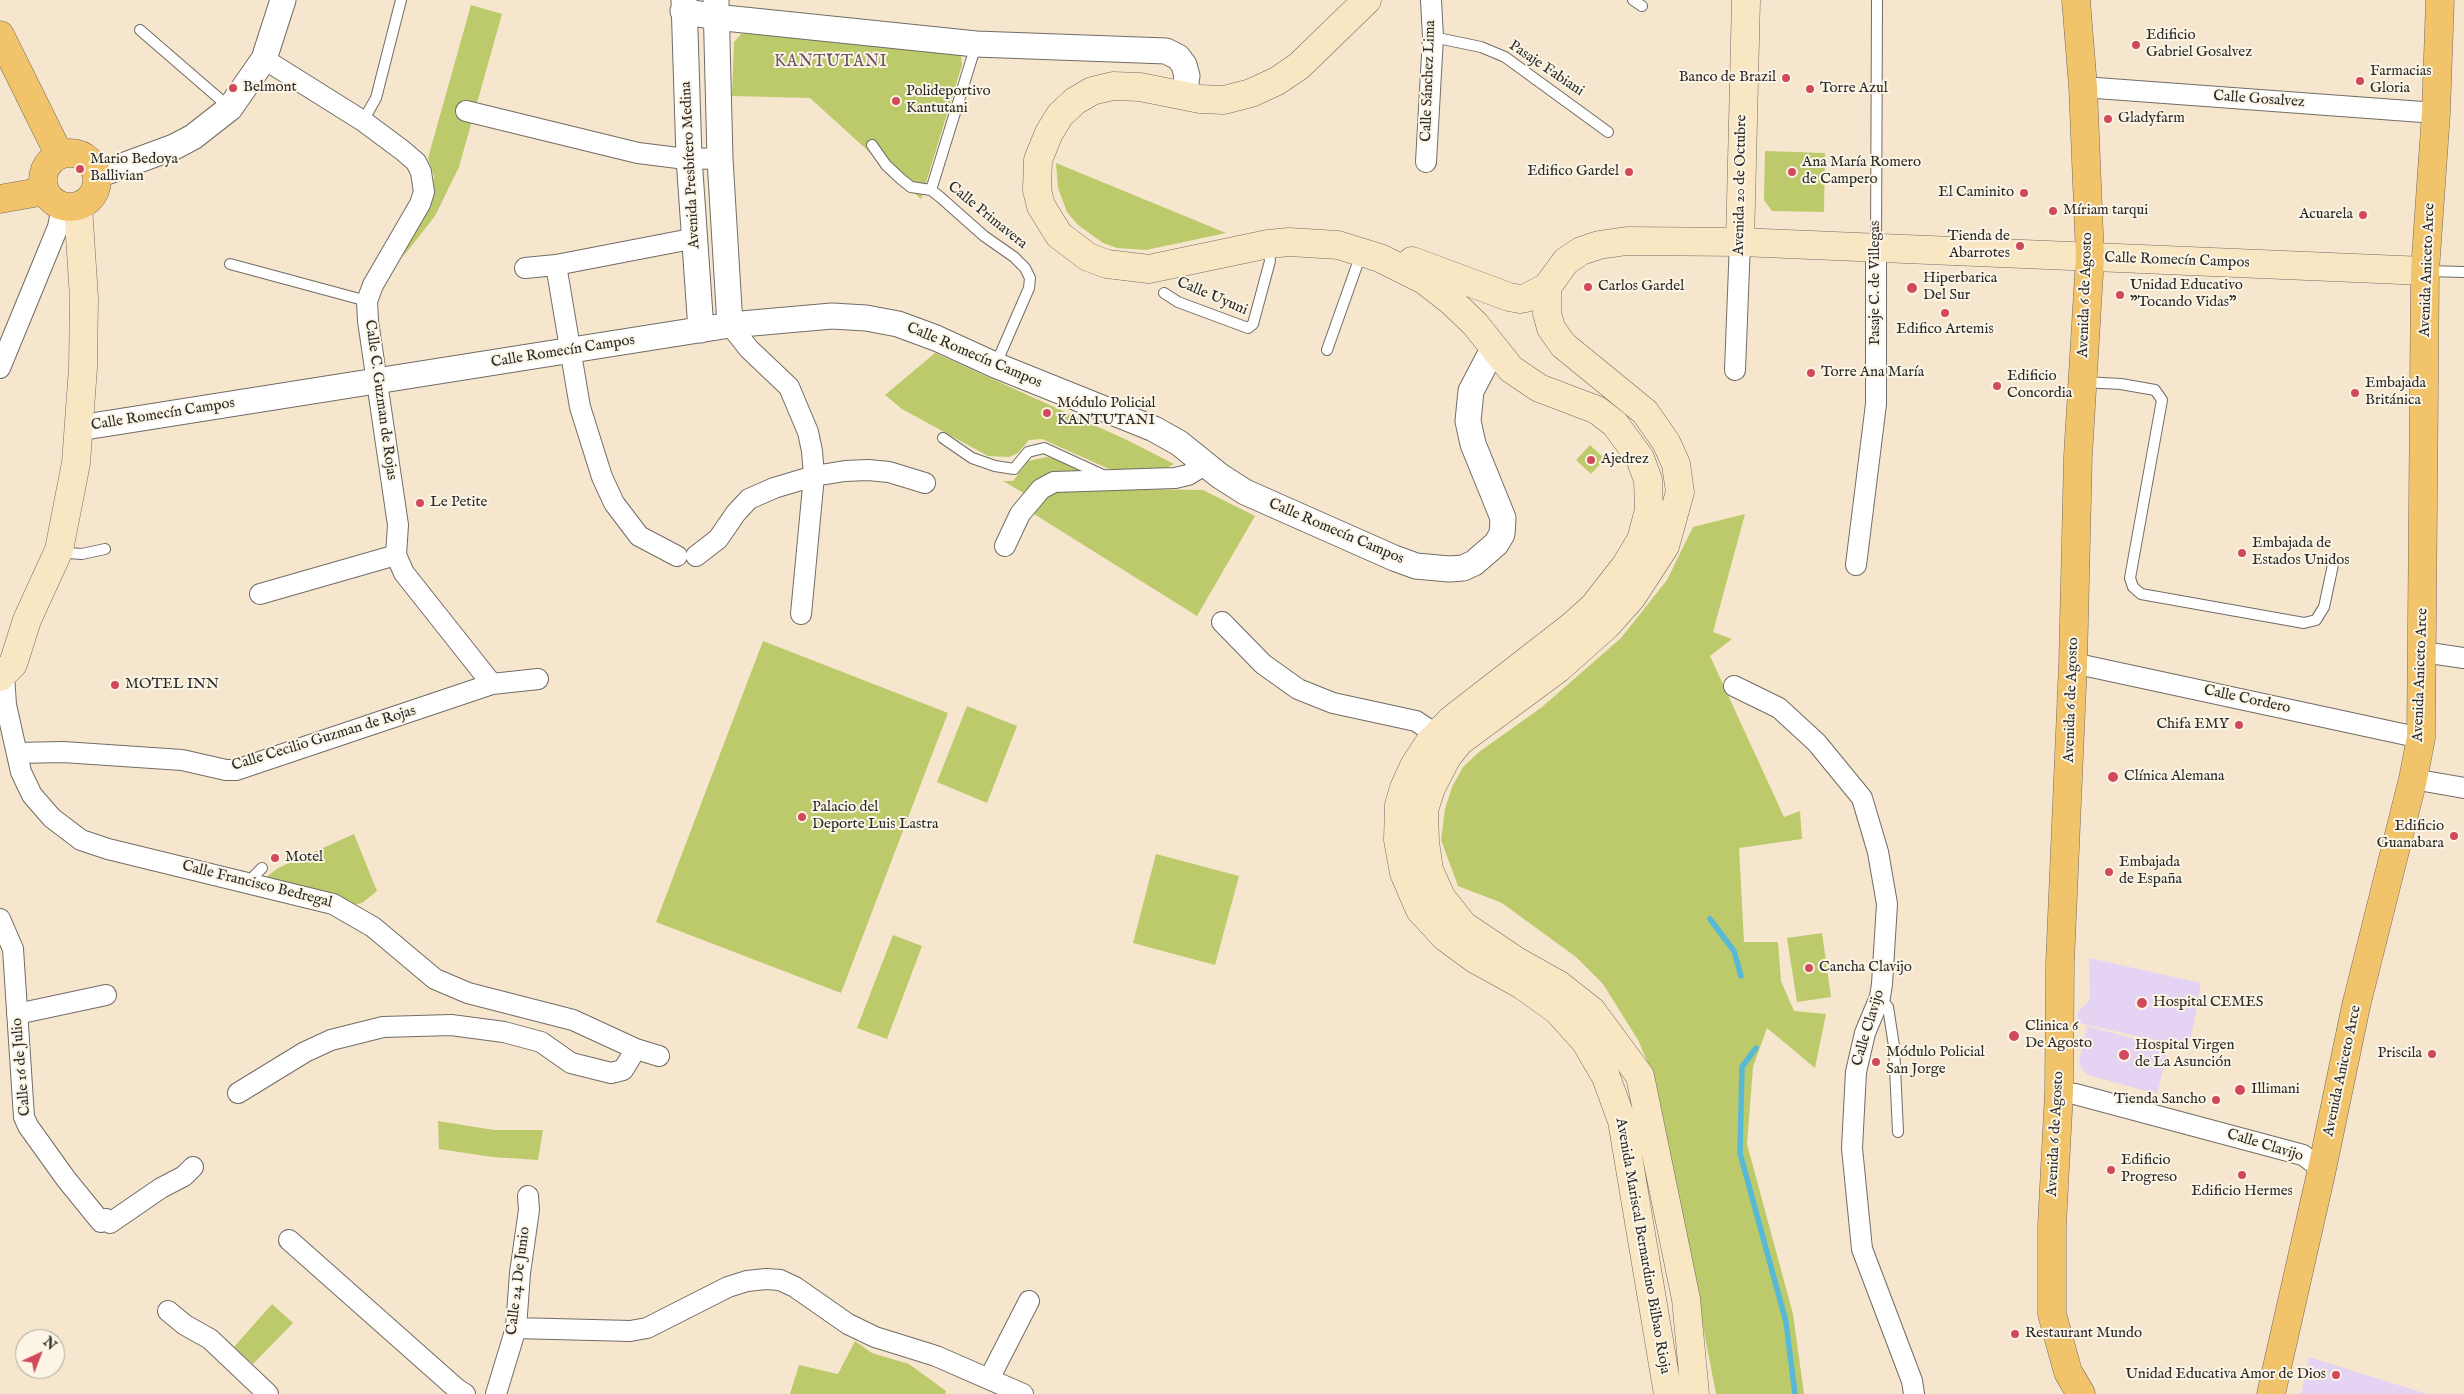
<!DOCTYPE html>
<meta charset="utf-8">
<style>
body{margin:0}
#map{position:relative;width:2464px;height:1394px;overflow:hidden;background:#f7e6ce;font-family:"IM FELL English",serif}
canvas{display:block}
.north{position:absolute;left:15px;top:1329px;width:50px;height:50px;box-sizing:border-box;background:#fcf5e5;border:1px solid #a8a49b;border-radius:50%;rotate:43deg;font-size:14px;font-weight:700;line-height:20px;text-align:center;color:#2b2b2b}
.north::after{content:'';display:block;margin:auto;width:18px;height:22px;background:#d1495b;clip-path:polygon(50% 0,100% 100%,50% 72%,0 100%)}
</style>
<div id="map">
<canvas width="2464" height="1394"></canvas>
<div class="north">N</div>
</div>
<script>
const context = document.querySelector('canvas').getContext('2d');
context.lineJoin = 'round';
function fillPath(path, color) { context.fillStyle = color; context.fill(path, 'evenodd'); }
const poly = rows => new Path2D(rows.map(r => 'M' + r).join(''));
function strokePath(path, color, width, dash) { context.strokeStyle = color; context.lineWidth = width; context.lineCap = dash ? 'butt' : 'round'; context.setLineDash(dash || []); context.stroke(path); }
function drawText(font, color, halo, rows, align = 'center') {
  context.font = font + ' "IM FELL English",serif'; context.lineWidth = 4; context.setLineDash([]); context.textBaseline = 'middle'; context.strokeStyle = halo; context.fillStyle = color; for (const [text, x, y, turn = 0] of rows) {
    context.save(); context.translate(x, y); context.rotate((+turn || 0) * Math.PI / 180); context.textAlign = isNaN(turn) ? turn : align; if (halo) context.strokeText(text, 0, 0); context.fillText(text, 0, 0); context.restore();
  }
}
fillPath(poly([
 [2089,958,2201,983,2189,1048,2079,1023,2077,1013,2090,1000],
 [2087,1026,2168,1048,2157,1094,2088,1075,2082,1069,2079,1062],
 [2309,1357,2427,1394,2301,1394]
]), '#e4d3f2');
fillPath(poly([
 [471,5,502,14,459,167,435,216,402,258,431,195,434,177,428,158],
 [753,32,961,55,962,65,921,199,810,98,732,96,734,42,741,34],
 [1765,151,1825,153,1824,212,1772,211,1764,200],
 [1056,163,1226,233,1146,250,1117,248,1103,243,1078,225,1067,212,1058,188],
 [935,353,1127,440,1174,464,1165,469,1109,469,1042,439,1029,440,1018,453,1009,457,988,456,902,409,885,395],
 [1590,445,1605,459,1591,474,1576,460],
 [1047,457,1068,462,1093,474,1049,473,1035,483,1027,495,1003,481,1013,481,1028,461],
 [1061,488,1203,490,1255,516,1197,616,1034,514,1048,493],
 [1745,514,1713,632,1732,639,1710,656,1784,817,1800,811,1802,839,1739,848,1744,942,1778,942,1781,981,1794,1011,1826,1014,1815,1068,1767,1028,1753,1067,1747,1144,1793,1314,1804,1394,1716,1394,1656,1082,1638,1040,1603,984,1576,957,1502,903,1458,886,1441,840,1445,809,1452,787,1463,767,1479,752,1542,707,1621,638,1667,580,1693,527],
 [763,641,948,713,841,993,656,922],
 [967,706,1017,726,987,803,937,782],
 [354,834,377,891,362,903,354,905,265,878,278,868],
 [1156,854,1239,876,1215,965,1133,943],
 [1822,933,1831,997,1797,1002,1787,938],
 [893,935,922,946,887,1039,857,1028],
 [438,1121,494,1130,543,1130,538,1160,492,1157,439,1149],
 [272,1304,293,1323,253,1364,234,1347],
 [855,1341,872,1353,909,1364,946,1391,945,1394,790,1394,799,1365,838,1374]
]), '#bcca6c');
strokePath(poly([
 [1710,919,1734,951,1741,976],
 [1756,1048,1742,1067,1740,1153,1786,1322,1795,1394]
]), '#57b9d6', 5.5);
const service = poly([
 [1633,0,1642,6],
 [140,30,229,107],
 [1433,37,1481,47,1505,57,1608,132],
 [363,121,376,98,401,0],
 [872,145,886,165,901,179,911,187,931,190,940,197,984,236,1014,257,1025,268,1030,278,1029,288,996,364],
 [931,190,976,45],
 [1876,247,1877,0],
 [230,264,367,301],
 [2426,271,2464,272],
 [1164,293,1178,302,1248,328,1253,324,1270,261,1268,244],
 [1327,350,1361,254],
 [2083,382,2121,384,2155,390,2162,400,2130,578,2133,587,2141,594,2304,623,2316,620,2324,607,2334,560],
 [943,438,972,458,995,466,1014,469,1028,452,1044,448,1105,476],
 [60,550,68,553,82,554,105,549],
 [252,883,254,876,262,868],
 [1880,997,1888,1007,1894,1046,1898,1132]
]);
const minor = poly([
 [264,59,363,121,402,150,416,162,421,172,424,192,420,204,373,285,367,301,368,321,398,525,396,555,404,573,492,684],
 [2083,87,2436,113],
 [466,111,638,153,678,158,720,159],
 [1426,162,1433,37,1431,0],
 [556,265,580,407,602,477,614,503,639,536,677,556],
 [525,268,556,265,696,238],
 [730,325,749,349,789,387,808,432,812,451,814,476,801,614],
 [0,368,58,227,62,206],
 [1735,370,1740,242],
 [1005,546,1020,514,1041,489,1054,482,1175,478,1188,475,1198,469,1203,463],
 [696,556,718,539,736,513,749,499,774,488,814,476,845,471,868,470,889,472,925,483],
 [1856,565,1876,404,1876,248],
 [260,594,396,555],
 [1222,622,1263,664,1298,689,1333,703,1416,721,1428,729,1429,743],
 [2423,652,2464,658],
 [2073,663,2421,738],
 [4,675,6,705,21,772,32,795,52,818,81,840,108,849,333,904,373,927,435,979,468,993,573,1020,636,1049,659,1056],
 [1734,686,1779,708,1817,743,1862,798,1878,852,1887,904,1882,984,1880,997,1865,1033,1856,1072,1852,1148,1862,1249,1912,1381,1914,1394],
 [17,753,63,752,182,760,226,770,236,770,492,684,538,679],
 [2413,779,2464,788],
 [0,919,13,949,24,1117,28,1126,66,1179,101,1222,106,1219,110,1223,161,1188,184,1176,193,1167],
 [17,1014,106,995],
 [2059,1092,2075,1094,2303,1155,2322,1169],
 [238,1093,305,1052,331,1040,383,1027,451,1025,504,1032,541,1042,571,1063,611,1073,623,1070,636,1049],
 [289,1240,457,1389,465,1394],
 [168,1311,185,1325,210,1339,268,1394],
 [516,1328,630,1331,647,1328,728,1287,747,1281,766,1279,780,1280,795,1287,848,1324,875,1337,936,1356,1023,1394],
 [989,1379,1029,1301],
 [496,1394,516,1328,520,1273,529,1210,528,1196]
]);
const tertiary = poly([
 [684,0,689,158,701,330],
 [716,1,720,159,730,325],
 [683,11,715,17,976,44,1166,51,1178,57,1184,65,1187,76,1184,96],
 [98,175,174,147,193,137,230,108,264,59,283,0],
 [79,428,730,325,832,316,866,318,898,324,936,338,995,365,1154,429,1179,443,1220,476,1245,492,1394,558,1416,566,1449,569,1463,568,1474,563,1496,544,1502,534,1503,518,1473,444,1468,421,1471,391,1493,349]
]);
const secondary = poly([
 [1367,0,1299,66,1277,81,1251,93,1224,100,1200,99,1140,87,1113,86,1092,91,1075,101,1060,115,1049,133,1038,160,1037,190,1041,206,1059,235,1088,257,1107,264,1149,269,1268,244,1289,242,1338,245,1380,258,1424,280,1451,301,1475,324,1511,369,1539,388,1597,410,1615,424,1640,458,1648,480,1649,510,1641,540,1626,565,1594,606,1572,626,1451,720,1429,743,1414,766,1404,788,1399,805,1398,840,1404,873,1420,910,1445,937,1475,959,1522,985,1557,1010,1585,1041,1606,1077,1622,1121,1668,1394],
 [1740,242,1746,0],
 [1412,261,1509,297,1520,299,1526,298,1547,287,1566,261,1581,251,1599,245,1627,241,1740,242,2425,271],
 [1547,287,1547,313,1551,328,1563,345,1645,412,1666,442,1676,464,1680,492,1665,546,1632,597,1607,625,1559,668,1460,741,1447,757,1431,788,1424,810,1425,842,1429,870,1441,897,1463,925,1518,962,1559,985,1592,1011,1640,1076,1686,1299,1695,1394],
 [0,677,13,664,27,620,59,550,76,463,83,368,84,298,78,206]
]);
const primary = poly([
 [2076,0,2083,87,2090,257,2078,456,2073,663,2060,963,2059,1092,2052,1225,2052,1314,2068,1372,2081,1394],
 [0,35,59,154],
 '43 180a27 27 0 1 1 54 0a27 27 0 1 1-54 0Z',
 [0,199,45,191],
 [2271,1394,2322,1169,2356,1006,2413,779,2421,738,2425,271,2436,113,2440,0]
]);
strokePath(service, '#726c64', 12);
strokePath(minor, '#726c64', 22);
strokePath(tertiary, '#726c64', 27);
strokePath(secondary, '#726c64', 29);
strokePath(primary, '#726c64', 29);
strokePath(service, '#fff', 10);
strokePath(minor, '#fff', 20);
strokePath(tertiary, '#fff', 25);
strokePath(secondary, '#f9e7c3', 28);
strokePath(primary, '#f1c36a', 28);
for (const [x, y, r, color] of [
 [2136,45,5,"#d1495b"],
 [1786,78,5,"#d1495b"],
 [2360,81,5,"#d1495b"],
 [233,88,5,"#d1495b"],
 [1810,89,5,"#d1495b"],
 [896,101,5,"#d1495b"],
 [2108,119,5,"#d1495b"],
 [80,169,5,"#d1495b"],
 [1629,172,5,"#d1495b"],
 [1792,172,5,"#d1495b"],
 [2024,193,5,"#d1495b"],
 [2053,211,5,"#d1495b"],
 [2363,215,5,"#d1495b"],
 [2020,246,5,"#d1495b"],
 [1588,287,5,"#d1495b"],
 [1912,288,6,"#d1495b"],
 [2120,295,5,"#d1495b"],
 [1945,313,5,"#d1495b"],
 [1811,373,5,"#d1495b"],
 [1997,386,5,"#d1495b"],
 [2355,393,5,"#d1495b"],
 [1047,413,5,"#d1495b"],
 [1591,460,5,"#d1495b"],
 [420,503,5,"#d1495b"],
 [2242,553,5,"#d1495b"],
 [115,685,5,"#d1495b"],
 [2239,725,5,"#d1495b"],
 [2113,777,6,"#d1495b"],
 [802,817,5,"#d1495b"],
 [2454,836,5,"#d1495b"],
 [275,858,5,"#d1495b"],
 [2109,872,5,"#d1495b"],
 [1809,968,5,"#d1495b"],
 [2142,1003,6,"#d1495b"],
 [2014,1036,6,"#d1495b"],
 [2432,1054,5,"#d1495b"],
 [2124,1055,6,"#d1495b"],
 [1876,1062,5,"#d1495b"],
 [2240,1090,6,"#d1495b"],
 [2216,1100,5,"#d1495b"],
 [2111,1170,5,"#d1495b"],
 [2242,1175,5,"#d1495b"],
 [2015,1334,5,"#d1495b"],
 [2336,1375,5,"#d1495b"]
]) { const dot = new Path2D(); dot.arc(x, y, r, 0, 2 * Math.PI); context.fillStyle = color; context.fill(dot); strokePath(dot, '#fcf5e5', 2); }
drawText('15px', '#2b2b2b', '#fcf5e5', [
 ["Edificio",2146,36],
 ["Gabriel Gosalvez",2146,53],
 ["Farmacias",2370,72],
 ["Gloria",2370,89],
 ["Banco de Brazil",1776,78,"right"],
 ["Belmont",243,88],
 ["Torre Azul",1820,89],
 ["Polideportivo",906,92],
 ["Kantutani",906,109],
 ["Gladyfarm",2118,119],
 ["Mario Bedoya",90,160],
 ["Ballivian",90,177],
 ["Ana María Romero",1802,163],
 ["de Campero",1802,180],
 ["Edifico Gardel",1619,172,"right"],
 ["El Caminito",2014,193,"right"],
 ["Míriam tarqui",2063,211],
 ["Acuarela",2353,215,"right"],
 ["Tienda de",2010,237,"right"],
 ["Abarrotes",2010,254,"right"],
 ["Hiperbarica",1923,279],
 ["Del Sur",1923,296],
 ["Unidad Educativo",2130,286],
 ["\"Tocando Vidas\"",2130,303],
 ["Carlos Gardel",1598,287],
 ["Edifico Artemis",1945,330,"center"],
 ["Torre Ana María",1821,373],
 ["Edificio",2007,377],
 ["Concordia",2007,394],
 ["Embajada",2365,384],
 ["Británica",2365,401],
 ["Módulo Policial",1057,404],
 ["KANTUTANI",1057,421],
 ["Ajedrez",1601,460],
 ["Le Petite",430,503],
 ["Embajada de",2252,544],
 ["Estados Unidos",2252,561],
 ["MOTEL INN",125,685],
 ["Chifa EMY",2229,725,"right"],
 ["Clínica Alemana",2124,777],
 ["Palacio del",812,808],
 ["Deporte Luis Lastra",812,825],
 ["Edificio",2444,827,"right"],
 ["Guanabara",2444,844,"right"],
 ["Motel",285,858],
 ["Embajada",2119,863],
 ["de España",2119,880],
 ["Cancha Clavijo",1819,968],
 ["Hospital CEMES",2153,1003],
 ["Clinica 6",2025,1027],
 ["De Agosto",2025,1044],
 ["Hospital Virgen",2135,1046],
 ["de La Asunción",2135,1063],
 ["Módulo Policial",1886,1053],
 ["San Jorge",1886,1070],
 ["Priscila",2422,1054,"right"],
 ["Illimani",2251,1090],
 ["Tienda Sancho",2206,1100,"right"],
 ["Edificio",2121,1161],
 ["Progreso",2121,1178],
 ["Edificio Hermes",2242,1192,"center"],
 ["Restaurant Mundo",2025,1334],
 ["Unidad Educativa Amor de Dios",2326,1375,"right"]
], 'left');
drawText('15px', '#2b2b2b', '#fcf5e5', [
 ["Pasaje Fabiani",1546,69,34],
 ["Calle Sánchez Lima",1429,81,-88],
 ["Calle Gosalvez",2259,100,4],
 ["Avenida Presbítero Medina",691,165,-93],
 ["Avenida 20 de Octubre",1741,185,-89],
 ["Calle Primavera",987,216,39],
 ["Calle Romecín Campos",2177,261,2],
 ["Avenida Aniceto Arce",2428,270,-88],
 ["Pasaje C. de Villegas",1876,283,-90],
 ["Avenida 6 de Agosto",2086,295,-88],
 ["Calle Uyuni",1212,297,23],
 ["Calle Romecín Campos",563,352,-9],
 ["Calle Romecín Campos",974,356,23],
 ["Calle C. Guzman de Rojas",380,400,82],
 ["Calle Romecín Campos",163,415,-9],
 ["Calle Romecín Campos",1336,532,23],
 ["Avenida Aniceto Arce",2421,675,-88],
 ["Avenida 6 de Agosto",2072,700,-88],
 ["Calle Cordero",2247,700,12],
 ["Calle Cecilio Guzman de Rojas",324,739,-17],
 ["Calle Francisco Bedregal",257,885,14],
 ["Calle Clavijo",1869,1028,-73],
 ["Calle 16 de Julio",22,1067,-95],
 ["Avenida Aniceto Arce",2343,1071,-78],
 ["Avenida 6 de Agosto",2056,1134,-87],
 ["Calle Clavijo",2265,1146,17],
 ["Avenida Mariscal Bernardino Bilbao Rioja",1642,1246,80],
 ["Calle 24 De Junio",519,1281,-83]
]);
context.letterSpacing = '1px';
drawText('16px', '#6b5060', '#fcf5e5', [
 ["KANTUTANI",831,63]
]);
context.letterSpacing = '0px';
</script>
